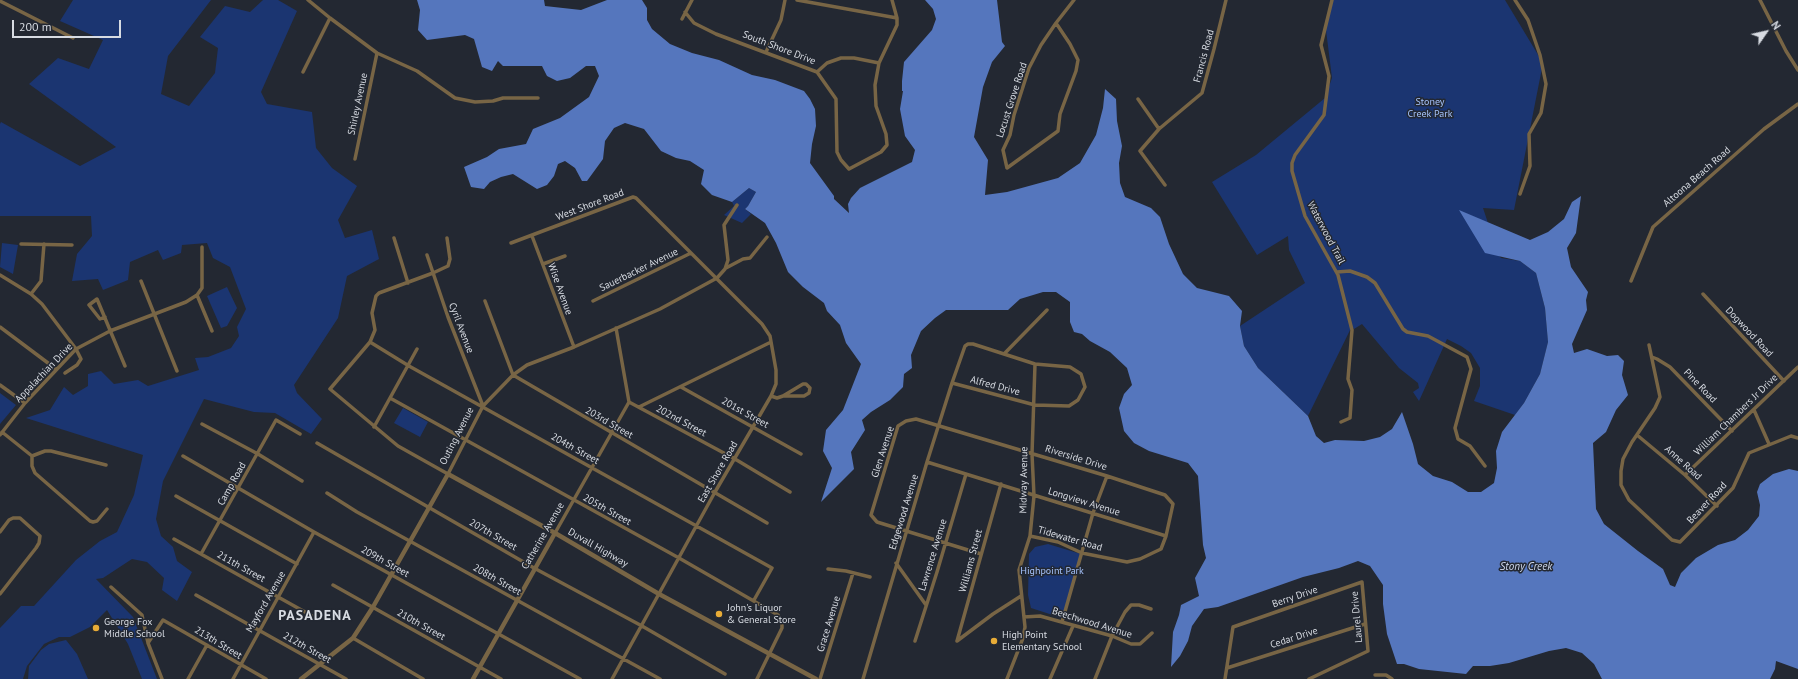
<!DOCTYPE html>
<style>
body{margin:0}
#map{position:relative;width:1798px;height:679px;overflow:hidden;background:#232832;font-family:"PT Sans",sans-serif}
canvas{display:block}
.north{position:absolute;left:1746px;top:12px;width:40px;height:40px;-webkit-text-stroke:3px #232832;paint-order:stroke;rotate:56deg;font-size:11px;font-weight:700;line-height:16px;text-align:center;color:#d7dbe2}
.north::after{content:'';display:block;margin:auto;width:14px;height:18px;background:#d7dbe2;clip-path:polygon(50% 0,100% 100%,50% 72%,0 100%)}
.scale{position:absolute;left:12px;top:20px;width:109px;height:18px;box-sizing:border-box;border:2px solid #d7dbe2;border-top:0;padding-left:5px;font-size:12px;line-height:14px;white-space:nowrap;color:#d7dbe2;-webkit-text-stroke:3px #232832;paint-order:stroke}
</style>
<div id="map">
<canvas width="1798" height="679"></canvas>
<div class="north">N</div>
<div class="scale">200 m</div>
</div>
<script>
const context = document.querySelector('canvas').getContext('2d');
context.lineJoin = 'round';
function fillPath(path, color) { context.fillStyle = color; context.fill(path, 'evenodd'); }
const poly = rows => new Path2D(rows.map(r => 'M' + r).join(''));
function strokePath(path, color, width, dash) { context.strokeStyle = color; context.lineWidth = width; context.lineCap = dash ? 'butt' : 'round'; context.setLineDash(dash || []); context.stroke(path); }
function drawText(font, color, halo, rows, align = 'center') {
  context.font = font + ' "PT Sans",sans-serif'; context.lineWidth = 3; context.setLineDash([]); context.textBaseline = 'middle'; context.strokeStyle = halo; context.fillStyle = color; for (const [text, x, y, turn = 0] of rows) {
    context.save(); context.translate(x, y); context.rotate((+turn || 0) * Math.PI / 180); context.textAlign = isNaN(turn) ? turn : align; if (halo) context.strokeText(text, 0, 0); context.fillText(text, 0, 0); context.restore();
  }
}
fillPath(poly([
 [73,0,211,0,168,56,161,94,189,106,215,73,218,48,200,37,225,6,250,12,263,0,278,0,297,11,261,92,267,104,312,112,316,148,332,168,357,186,338,220,345,238,372,230,379,259,347,276,338,318,294,385,297,393,322,419,311,434,275,413,254,412,204,399,163,481,156,519,161,536,173,547,177,561,192,572,177,601,162,590,164,578,147,562,132,559,103,578,96,579,133,617,157,679,142,679,128,644,107,610,90,627,70,637,59,637,44,644,27,666,23,679,0,679,0,628,21,606,34,606,76,560,100,541,117,532,134,495,143,455,26,418,50,410,64,387,73,395,88,386,88,374,101,371,114,384,138,380,148,386,199,370,195,358,208,357,231,348,239,336,237,327,246,309,230,267,213,258,207,243,182,245,181,253,163,260,158,250,130,262,128,280,103,290,98,279,72,281,77,254,92,236,91,216,0,216,0,124,1,122,80,166,116,147,29,84,58,58,89,69,103,40,60,21],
 [1332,0,1505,0,1543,63,1514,210,1483,208,1488,223,1460,211,1501,258,1520,261,1536,273,1545,308,1548,342,1540,374,1524,403,1515,415,1474,401,1480,386,1480,368,1471,353,1461,346,1447,339,1419,401,1413,392,1419,388,1418,383,1399,368,1362,324,1354,329,1352,326,1308,416,1258,368,1244,346,1240,326,1305,283,1289,250,1288,236,1257,255,1212,182,1256,155,1325,98,1332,78,1325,22],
 [749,188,756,192,748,206,745,209,751,214,742,223,724,215,734,206,732,202],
 [2,243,18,245,13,274,0,267],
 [227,287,237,308,227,326,221,328,207,296],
 [0,393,16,405,0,424],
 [403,408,428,422,420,437,394,423],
 [1048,544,1081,554,1062,618,1031,608,1028,595,1029,554,1035,547],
 [66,640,77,654,88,679,28,679,29,666,41,650,49,644]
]), '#1b3571');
fillPath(poly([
 [417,0,544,0,545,6,581,10,607,0,642,0,647,8,647,20,652,29,670,44,692,53,719,60,752,75,775,80,804,91,810,99,815,109,816,126,812,144,810,163,834,196,834,199,849,213,848,204,851,198,860,188,912,162,915,150,905,136,900,109,903,91,902,91,902,81,904,62,932,30,936,19,933,9,925,0,997,0,1002,42,1005,46,992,62,983,87,974,137,988,160,985,195,1007,192,1058,178,1080,163,1096,135,1103,108,1105,89,1116,99,1117,121,1122,146,1119,163,1120,183,1125,197,1151,208,1160,217,1169,244,1183,274,1197,288,1229,296,1242,311,1240,326,1244,346,1258,368,1308,416,1316,436,1324,443,1335,440,1364,441,1380,437,1392,429,1402,412,1413,444,1418,464,1433,476,1452,482,1468,492,1481,492,1494,483,1497,468,1496,451,1502,432,1524,403,1540,374,1548,342,1545,308,1536,273,1520,261,1485,253,1459,210,1530,240,1548,232,1564,219,1572,202,1581,196,1576,233,1567,248,1571,267,1588,292,1586,300,1587,310,1572,344,1574,353,1587,349,1607,356,1618,355,1624,361,1622,375,1628,395,1616,410,1606,432,1593,443,1596,509,1604,524,1638,551,1663,569,1670,585,1675,587,1681,573,1696,558,1718,545,1735,540,1748,530,1759,516,1760,505,1757,492,1760,484,1773,474,1789,469,1798,471,1798,669,1776,661,1775,669,1770,679,1602,679,1594,664,1582,653,1566,648,1549,651,1509,663,1490,666,1473,666,1466,674,1419,669,1404,664,1397,664,1387,634,1383,604,1383,585,1370,566,1358,561,1339,568,1303,577,1218,607,1204,609,1192,626,1188,641,1180,656,1171,667,1173,632,1179,615,1181,605,1199,596,1195,578,1206,558,1203,545,1198,476,1188,463,1149,451,1134,443,1124,431,1119,408,1124,394,1132,385,1127,368,1110,352,1090,341,1082,334,1074,332,1070,322,1070,302,1056,292,1043,292,1020,299,1008,310,946,310,935,318,921,331,911,355,912,368,904,374,903,387,890,400,871,412,862,420,865,430,851,452,854,469,821,502,832,468,823,451,826,430,843,410,861,364,846,343,840,325,827,311,824,303,803,287,788,272,776,243,765,223,745,209,748,206,756,192,749,188,732,202,712,195,701,184,704,170,690,161,676,158,661,151,644,129,625,123,614,128,605,141,603,159,587,181,582,181,575,168,565,161,558,164,554,176,547,185,537,189,513,174,501,177,490,182,484,189,471,187,464,167,487,157,499,149,526,144,533,129,560,118,589,97,599,76,595,66,586,66,570,78,557,81,547,76,542,66,503,66,498,61,492,71,482,67,474,39,465,35,427,40,418,30,420,10]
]), '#5576bd');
strokePath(poly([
 [308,0,330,18,377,53,417,71,455,98,475,102,493,101,503,98,538,98],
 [797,0,897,18],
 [1332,0,1321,45,1329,76,1324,115,1295,155,1292,163,1292,171,1305,216,1338,275,1352,330,1348,379,1352,390,1350,418,1341,422],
 [1515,0,1528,20,1540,55,1546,84,1541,113,1529,134,1530,166,1520,194],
 [1760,0,1786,51,1798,70],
 [0,1,73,38],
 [685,12,694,23,716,34,817,72,836,99,837,152,841,160,849,169,881,152,887,145,886,134,876,106,875,85,879,63,897,25,897,18,892,0],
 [682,19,692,0],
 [1056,23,1070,44,1078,60,1076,71,1060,114,1058,131,1007,168,1003,150,1010,135,1014,115,1029,68,1041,45,1056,23,1074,0],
 [766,52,781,20,785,0],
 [303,72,330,18],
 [817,72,827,63,841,58,854,58,879,63],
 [1138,99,1159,129],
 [355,159,377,53],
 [1165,185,1140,151,1159,129,1202,93,1214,49,1226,0],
 [532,236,574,347],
 [394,238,408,283],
 [447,238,450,259,448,266,433,273,379,293,376,296,372,313,375,330,370,342,330,389,398,446,448,474,483,406,513,375,527,365,574,347,660,309,717,278,725,269,728,260,724,225,737,205],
 [511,243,633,197,636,198,762,324,770,336,776,370,776,384,771,396,715,492,612,679],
 [21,244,72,245],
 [427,255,448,317,483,406],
 [543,264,565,256],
 [726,268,743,259,750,258,767,237],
 [1337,272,1350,271,1367,277,1375,283,1403,329,1407,332,1428,336,1467,357,1471,369,1455,428,1458,439,1470,446,1485,466],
 [0,275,31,294,42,304,76,349,81,359,77,365,65,373],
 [141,281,177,371],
 [1631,281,1653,227,1764,129,1798,104],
 [31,294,41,281,44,244],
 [1703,294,1784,381],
 [197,295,212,331],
 [485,301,513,375,767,523],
 [593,301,691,253],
 [105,317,100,319,89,305,97,299,125,366],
 [0,327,56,369],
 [616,328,629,402,735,459,790,492],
 [370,342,409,366,772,568,754,600],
 [1649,345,1660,397,1655,408,1632,442,1623,459,1621,471,1621,485,1629,500,1672,540,1680,542,1733,488,1749,453,1791,436,1798,438],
 [1004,354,1047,310],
 [1652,357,1657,359,1670,367,1732,431],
 [0,385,25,403],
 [681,387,801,454],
 [771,396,777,398,783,396,804,396,809,393,810,388,806,384,803,384,783,396],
 [390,398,679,558,778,615,782,624,782,628,757,679],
 [639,407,771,342],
 [1754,410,1769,444],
 [202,424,258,454,302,481],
 [374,427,417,349],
 [2,432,32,456,32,466,35,473,90,521,93,522,97,521,107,509],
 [0,435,25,403,76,349,110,331,186,302,197,295,202,288,202,247],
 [1637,435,1685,475,1717,506],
 [317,443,534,568,642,626,725,674],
 [32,456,45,451,51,451,106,465],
 [183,456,314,532,580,679],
 [927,462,1166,536],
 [1685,475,1798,367],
 [327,493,357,512,660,679],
 [176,496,297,564],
 [0,532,9,520,13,518,20,518,40,536,39,543,36,548,0,594],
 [555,533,629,402],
 [174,539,314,617],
 [201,554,276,420,300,434],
 [981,554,877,522,871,515,898,426,906,421,916,419,1107,476,1165,495,1173,504,1166,536,1161,549,1140,559,1127,562,1082,553,1058,542,1030,536],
 [896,563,926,605],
 [828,569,846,571,870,577],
 [333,585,501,679],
 [111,587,142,615,148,643,162,679],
 [196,595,346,679],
 [1024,617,1040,616,1112,636,1131,644,1140,644,1152,633],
 [1062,622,1093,513,1107,476],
 [353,638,423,679],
 [915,641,937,572,966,474],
 [957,641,1001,484],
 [957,641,993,614,1021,596],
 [148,643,163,620,266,679],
 [1227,668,1365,624],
 [1375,675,1386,675,1392,679],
 [188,679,207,645],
 [233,679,314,532],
 [820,679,853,573],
 [863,679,927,462,952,383,965,346,968,344,973,344,1035,364,1070,367,1081,374,1085,387,1078,400,1069,406,1035,405,952,383],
 [1007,679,1023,638,1025,627,1019,570,1030,536,1034,496,1032,454,1035,364],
 [1050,679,1073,626],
 [1095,679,1112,636,1125,612,1131,605,1139,605,1151,609],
 [1225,679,1233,627,1362,582,1368,651,1309,679]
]), '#786545', 3.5);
strokePath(poly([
 [301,679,353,638,373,607,448,474,555,533,659,594,816,679],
 [473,679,555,533]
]), '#786545', 4.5);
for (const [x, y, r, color] of [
 [719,614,4,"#e8ac37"],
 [96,628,4,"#e8ac37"],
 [994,641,4,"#e8ac37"]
]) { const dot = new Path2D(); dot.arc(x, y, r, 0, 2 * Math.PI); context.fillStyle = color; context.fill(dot); strokePath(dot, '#232832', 1.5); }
drawText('10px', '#d7dbe2', '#232832', [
 ["South Shore Drive",779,48,21],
 ["Francis Road",1204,56,-75],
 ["Locust Grove Road",1012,100,-72],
 ["Shirley Avenue",358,104,-78],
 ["Altoona Beach Road",1697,177,-41],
 ["West Shore Road",590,205,-21],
 ["Waterwood Trail",1326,233,62],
 ["Sauerbacker Avenue",639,270,-26],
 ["Wise Avenue",560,289,70],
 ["Cyril Avenue",461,328,69],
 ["Dogwood Road",1749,332,47],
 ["Appalachian Drive",44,373,-46],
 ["Alfred Drive",995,386,15],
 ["Pine Road",1700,386,46],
 ["201st Street",745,413,29],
 ["William Chambers Jr Drive",1736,415,-44],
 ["202nd Street",681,421,28],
 ["203rd Street",609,423,30],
 ["Outing Avenue",457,436,-63],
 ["204th Street",575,449,29],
 ["Glen Avenue",883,452,-72],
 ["Riverside Drive",1076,458,17],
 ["Anne Road",1683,463,42],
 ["East Shore Road",718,472,-60],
 ["Midway Avenue",1024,480,-89],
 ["Camp Road",232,484,-61],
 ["Longview Avenue",1084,502,17],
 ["Beaver Road",1707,503,-47],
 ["205th Street",607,510,29],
 ["Edgewood Avenue",904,512,-73],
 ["207th Street",493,535,30],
 ["Catherine Avenue",543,536,-60],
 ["Tidewater Road",1070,539,16],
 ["Duvall Highway",598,548,30],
 ["Lawrence Avenue",933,555,-73],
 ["Williams Street",971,561,-75],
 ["209th Street",385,562,29],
 ["211th Street",241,567,29],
 ["208th Street",497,580,29],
 ["Berry Drive",1295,597,-19],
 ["Mayford Avenue",266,602,-60],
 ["Laurel Drive",1357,617,-95],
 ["Beechwood Avenue",1092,623,17],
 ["Grace Avenue",829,624,-73],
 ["210th Street",421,625,29],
 ["Cedar Drive",1294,638,-18],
 ["213th Street",218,643,31],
 ["212th Street",307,648,29]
]);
drawText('10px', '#a5c2fb', '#232832', [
 ["Stoney",1430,102],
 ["Creek Park",1430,114],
 ["Highpoint Park",1052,571]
]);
drawText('10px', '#d7dbe2', '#232832', [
 ["John's Liquor",727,608],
 ["& General Store",727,620],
 ["George Fox",104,622],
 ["Middle School",104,634],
 ["High Point",1002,635],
 ["Elementary School",1002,647]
], 'left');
drawText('italic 11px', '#ced8ec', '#232832', [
 ["Stony Creek",1526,567]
]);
context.letterSpacing = '1px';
drawText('bold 14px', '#d7dbe2', '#232832', [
 ["PASADENA",315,616]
]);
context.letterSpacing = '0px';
</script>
